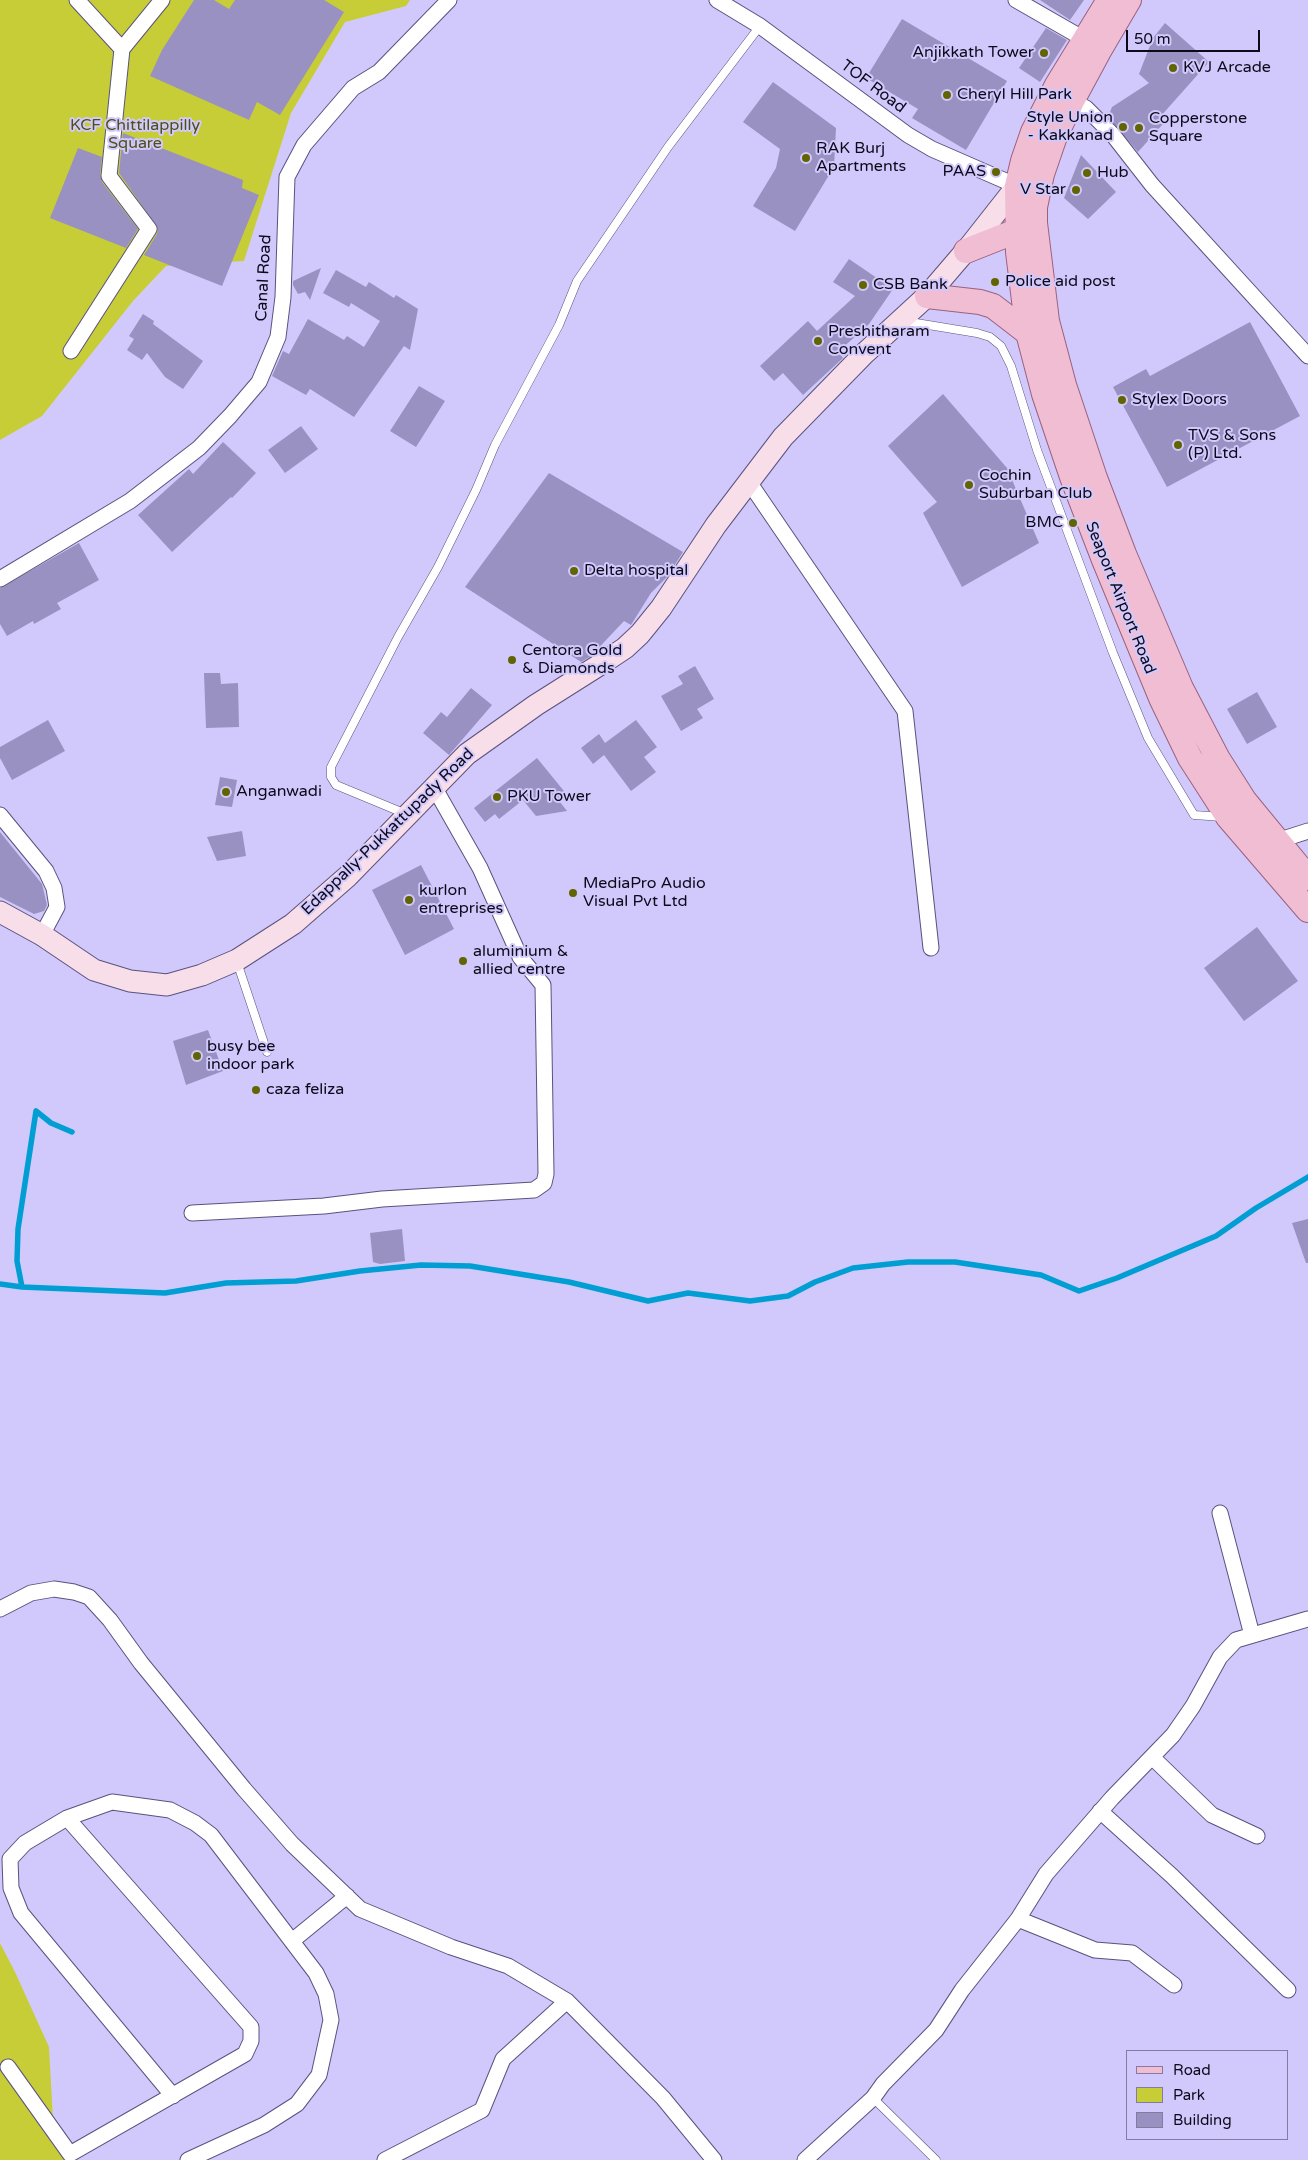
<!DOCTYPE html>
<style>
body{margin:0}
#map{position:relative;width:1308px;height:2160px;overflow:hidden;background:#d1c9fc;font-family:"Varela Round",sans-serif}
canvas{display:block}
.legend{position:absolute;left:1126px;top:2050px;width:162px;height:90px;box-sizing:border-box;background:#d1c9fc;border:1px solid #837ca2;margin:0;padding:6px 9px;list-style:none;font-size:15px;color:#0d091a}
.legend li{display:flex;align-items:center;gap:10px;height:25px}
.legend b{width:25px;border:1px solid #837ca2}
.scale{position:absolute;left:1126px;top:30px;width:134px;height:22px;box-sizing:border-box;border:2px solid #0d091a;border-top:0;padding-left:6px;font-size:15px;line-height:18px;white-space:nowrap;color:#0d091a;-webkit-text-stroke:4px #d1c9fc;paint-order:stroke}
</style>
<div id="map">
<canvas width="1308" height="2160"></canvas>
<ul class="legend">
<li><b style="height:6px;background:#f0bdd3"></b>Road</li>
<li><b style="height:14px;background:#c7cd36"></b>Park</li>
<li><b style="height:14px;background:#9991c1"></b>Building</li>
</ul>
<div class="scale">50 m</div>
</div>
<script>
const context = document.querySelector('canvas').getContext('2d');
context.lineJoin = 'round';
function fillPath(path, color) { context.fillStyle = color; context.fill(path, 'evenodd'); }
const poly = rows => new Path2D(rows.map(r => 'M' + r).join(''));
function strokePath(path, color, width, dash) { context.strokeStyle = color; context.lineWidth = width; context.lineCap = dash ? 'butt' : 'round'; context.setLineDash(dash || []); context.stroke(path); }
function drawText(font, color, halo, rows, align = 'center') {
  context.font = font + ' "Varela Round",sans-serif'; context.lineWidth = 4; context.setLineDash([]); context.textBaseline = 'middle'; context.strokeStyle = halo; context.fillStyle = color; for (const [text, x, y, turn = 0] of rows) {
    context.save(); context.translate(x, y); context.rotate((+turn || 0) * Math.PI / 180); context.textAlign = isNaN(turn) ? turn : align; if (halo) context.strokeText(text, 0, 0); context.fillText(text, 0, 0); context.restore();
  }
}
fillPath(poly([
 [0,0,410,0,406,6,345,22,291,113,244,261,166,266,133,301,42,416,0,440],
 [0,1943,15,1972,49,2047,53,2120,67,2160,0,2160]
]), '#c7cd36');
strokePath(poly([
 [72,1132,51,1123,36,1111,18,1229,17,1261,22,1287,165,1293,226,1283,296,1281,360,1271,421,1265,470,1266,569,1282,648,1301,688,1293,750,1301,788,1296,815,1282,853,1268,908,1262,955,1262,1041,1275,1079,1291,1117,1278,1216,1236,1256,1208,1308,1177],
 [0,1284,22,1287]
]), '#019ed4', 5.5);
fillPath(poly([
 [194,0,214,0,229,9,235,0,324,0,344,12,280,115,257,102,249,120,150,76,162,50],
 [1040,0,1084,0,1070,20],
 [902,19,1007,81,966,150,912,118,918,109,866,78],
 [1165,23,1209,62,1160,117,1164,120,1162,125,1138,152,1108,117,1112,107,1149,83,1139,74,1153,38],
 [1046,28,1067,40,1040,82,1019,68],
 [773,82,836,128,834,167,795,231,753,206,776,168,780,149,743,122],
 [123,133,243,180,242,188,259,195,222,286,144,255,157,234,158,228,119,173],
 [78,148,102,157,100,175,102,182,138,229,126,248,50,218],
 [1081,155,1116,192,1088,219,1064,198],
 [849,259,893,289,869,324,838,352,843,358,803,395,783,373,774,381,760,366,808,321,817,331,855,296,833,282],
 [321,268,310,300,305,292,298,294,293,285,293,281],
 [336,270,366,287,369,282,394,298,396,295,418,309,410,350,404,346,354,417,310,389,306,395,272,376,283,351,289,354,308,319,344,340,347,336,364,347,380,321,351,303,349,307,323,293],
 [143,314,154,321,153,324,203,361,183,389,165,377,147,353,142,360,127,350,134,339,129,336],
 [1250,322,1300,416,1167,487,1113,387,1146,369,1150,376],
 [419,386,445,401,416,447,390,431],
 [943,394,1007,468,1039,543,962,587,923,513,937,502,888,446],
 [301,426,318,449,285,473,268,450],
 [223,442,256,473,232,498,231,497,172,552,138,515,189,469,193,474],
 [549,473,683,552,667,577,651,593,631,625,624,621,591,656,581,662,465,587],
 [79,543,99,580,57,603,61,609,34,624,33,621,7,636,0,624,0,588],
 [695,666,714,699,697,709,703,718,681,731,661,696,683,684,678,676],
 [204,673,220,673,221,684,238,683,239,727,206,728],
 [471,688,492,705,449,755,423,733,441,712,447,717],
 [1257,692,1277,727,1247,744,1227,709],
 [48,720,65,751,12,780,0,758,0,747],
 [636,720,657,747,644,757,656,772,631,791,604,755,593,764,581,748,599,734,605,743],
 [537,758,568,796,560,802,567,811,536,816,523,800,499,819,495,814,485,822,474,808],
 [220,777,237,780,232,807,215,805],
 [242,831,246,856,217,861,207,837],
 [0,832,42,884,47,905,44,911,34,914,0,897],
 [421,865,454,929,405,955,372,890],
 [1257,927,1298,981,1244,1021,1204,968],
 [208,1030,223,1071,186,1085,173,1041],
 [1308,1219,1308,1263,1306,1263,1292,1223],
 [402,1229,405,1261,380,1264,373,1262,370,1233]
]), '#9991c1');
const lane = poly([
 [904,321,977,333,990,337,1001,346,1011,366,1037,450,1113,653,1148,738,1194,815,1223,817],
 [406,814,336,785,331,777,331,767,398,637,438,567,476,490,495,445,559,325,577,281,668,147,760,26],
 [237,962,267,1052],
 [873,2098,936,2160]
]);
const street = poly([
 [77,0,122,49],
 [717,0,760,26,908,135,932,149,1017,186],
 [1016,0,1084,39],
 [1072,101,1086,108,1113,135,1152,185,1308,356],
 [71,351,149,229,109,176,122,49,162,0],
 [749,482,905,711,931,948],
 [0,579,130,501,199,448,230,416,259,382,278,337,283,297,287,177,304,145,353,88,379,72,449,0],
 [0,815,46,871,54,888,57,907,42,935],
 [1277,841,1308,831],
 [192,1213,324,1206,382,1199,534,1190,544,1183,546,1174,543,985,520,957,480,868,434,787],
 [1220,1513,1252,1635],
 [0,1609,31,1593,54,1589,74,1592,89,1597,110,1620,141,1663,244,1789,292,1844,360,1909,451,1947,508,1966,567,2001,663,2098,714,2160],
 [1152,1757,1212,1815,1257,1836],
 [1100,1811,1172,1876,1288,1990],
 [1018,1919,1095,1950,1132,1953,1174,1985],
 [292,1941,347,1896],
 [8,2067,70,2154,245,2054,251,2041,251,2027,67,1818],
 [173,2096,21,1913,11,1888,10,1859,25,1843,67,1818,112,1802,170,1810,195,1823,211,1835,316,1973,326,1994,331,2020,319,2075,297,2104,264,2125,188,2160],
 [385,2160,482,2110,503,2059,567,2001],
 [805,2160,873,2098,883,2084,936,2030,962,1990,1018,1919,1046,1874,1112,1798,1173,1735,1193,1706,1220,1657,1236,1640,1308,1619]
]);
const secondary = poly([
 [0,912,42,935,94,970,130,981,167,985,202,975,237,960,293,924,348,876,467,754,536,705,604,662,625,648,640,634,661,608,716,525,783,437,865,353,927,296,969,247,1017,186]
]);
const primary = poly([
 [1109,0,1057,85,1033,132,1023,161,1017,186,1018,252,1028,333,1044,394,1072,477,1104,560,1161,698,1190,758,1228,817,1308,910],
 [1129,0,1099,51,1072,101,1054,139,1042,174,1035,207,1035,223,1047,321,1064,385,1095,478,1124,554,1181,688,1218,759,1244,800,1308,878],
 [966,251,1029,226],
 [927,296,980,302,993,306,1028,333]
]);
strokePath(lane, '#5a527e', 9);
strokePath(street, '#5a527e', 17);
strokePath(secondary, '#5a527e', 23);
strokePath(primary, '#9a617f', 26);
strokePath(lane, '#fff', 8);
strokePath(street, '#fff', 15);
strokePath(secondary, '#f8dee9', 21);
strokePath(primary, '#f0bdd3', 24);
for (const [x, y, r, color] of [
 [1044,53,5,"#616400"],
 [1173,68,5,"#616400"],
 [947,95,5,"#616400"],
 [1123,127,5,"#616400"],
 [1139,128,5,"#616400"],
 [806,158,5,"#616400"],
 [996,172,5,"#616400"],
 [1087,173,5,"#616400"],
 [1076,190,5,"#616400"],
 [995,282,5,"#616400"],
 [863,285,5,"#616400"],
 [818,341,5,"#616400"],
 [1122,400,5,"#616400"],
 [1178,445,5,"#616400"],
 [969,485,5,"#616400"],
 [1073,523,5,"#616400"],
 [574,571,5,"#616400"],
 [512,660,5,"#616400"],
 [226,792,5,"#616400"],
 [497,797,5,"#616400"],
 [573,893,5,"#616400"],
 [409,900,5,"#616400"],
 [463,961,5,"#616400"],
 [197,1056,5,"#616400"],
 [256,1090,5,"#616400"]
]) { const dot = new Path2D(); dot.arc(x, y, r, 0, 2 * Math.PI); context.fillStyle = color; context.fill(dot); strokePath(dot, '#d1c9fc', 2); }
drawText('16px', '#0d091a', '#d1c9fc', [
 ["Anjikkath Tower",1034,53,"right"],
 ["KVJ Arcade",1183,68],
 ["Cheryl Hill Park",957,95],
 ["Style Union",1113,118,"right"],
 ["- Kakkanad",1113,136,"right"],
 ["Copperstone",1149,119],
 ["Square",1149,137],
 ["RAK Burj",816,149],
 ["Apartments",816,167],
 ["PAAS",986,172,"right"],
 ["Hub",1097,173],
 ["V Star",1066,190,"right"],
 ["Police aid post",1005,282],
 ["CSB Bank",873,285],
 ["Preshitharam",828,332],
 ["Convent",828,350],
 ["Stylex Doors",1132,400],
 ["TVS & Sons",1188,436],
 ["(P) Ltd.",1188,454],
 ["Cochin",979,476],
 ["Suburban Club",979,494],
 ["BMC",1063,523,"right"],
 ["Delta hospital",584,571],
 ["Centora Gold",522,651],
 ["& Diamonds",522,669],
 ["Anganwadi",236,792],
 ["PKU Tower",507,797],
 ["MediaPro Audio",583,884],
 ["Visual Pvt Ltd",583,902],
 ["kurlon",419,891],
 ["entreprises",419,909],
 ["aluminium &",473,952],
 ["allied centre",473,970],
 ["busy bee",207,1047],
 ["indoor park",207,1065],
 ["caza feliza",266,1090]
], 'left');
drawText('16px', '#0d091a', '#d1c9fc', [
 ["TOF Road",873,87,37],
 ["Canal Road",264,278,-87],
 ["Seaport Airport Road",1120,598,68],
 ["Edappally-Pukkattupady Road",388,832,-44]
]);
drawText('16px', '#4d4f15', '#d1c9fc', [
 ["KCF Chittilappilly",135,126],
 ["Square",135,144]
]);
</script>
